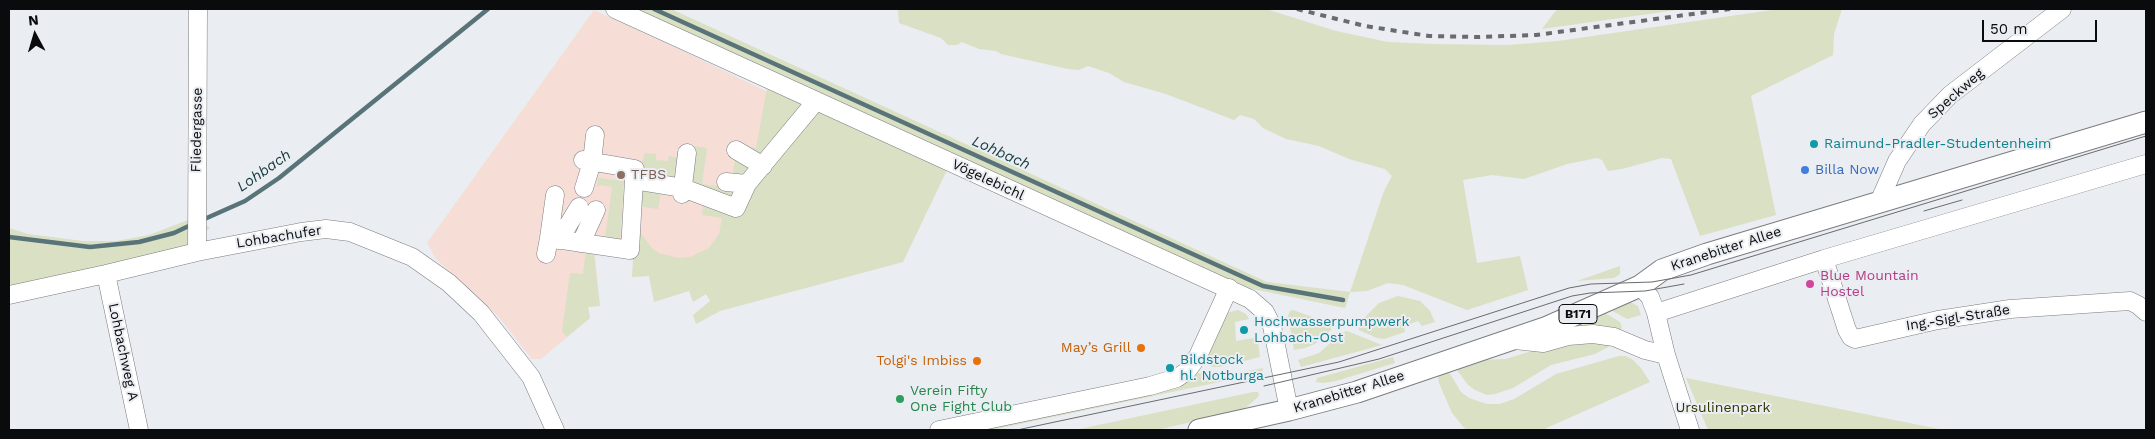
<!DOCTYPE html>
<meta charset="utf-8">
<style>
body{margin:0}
#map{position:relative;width:2155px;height:439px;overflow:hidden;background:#eaedf1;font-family:"Work Sans",sans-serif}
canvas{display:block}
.frame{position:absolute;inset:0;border:10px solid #0a0b0d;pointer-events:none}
.north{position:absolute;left:10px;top:10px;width:50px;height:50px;-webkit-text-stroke:4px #eaedf1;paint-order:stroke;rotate:354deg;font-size:14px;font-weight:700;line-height:20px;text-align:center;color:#0a0b0d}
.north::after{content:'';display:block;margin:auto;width:18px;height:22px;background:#0a0b0d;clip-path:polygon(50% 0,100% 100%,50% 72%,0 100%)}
.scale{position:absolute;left:1982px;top:20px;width:115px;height:22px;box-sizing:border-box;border:2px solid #0a0b0d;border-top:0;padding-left:6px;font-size:15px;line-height:18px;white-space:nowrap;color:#0a0b0d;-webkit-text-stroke:4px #eaedf1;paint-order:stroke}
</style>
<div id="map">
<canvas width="2155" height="439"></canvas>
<div class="frame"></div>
<div class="north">N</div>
<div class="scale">50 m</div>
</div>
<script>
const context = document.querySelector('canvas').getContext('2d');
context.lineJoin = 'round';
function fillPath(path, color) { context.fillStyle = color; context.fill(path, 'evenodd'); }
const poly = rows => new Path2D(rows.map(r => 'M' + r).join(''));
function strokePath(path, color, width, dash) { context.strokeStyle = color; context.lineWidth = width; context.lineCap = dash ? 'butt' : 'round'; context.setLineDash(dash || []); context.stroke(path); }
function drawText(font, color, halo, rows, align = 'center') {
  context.font = font + ' "Work Sans",sans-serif'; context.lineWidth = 4; context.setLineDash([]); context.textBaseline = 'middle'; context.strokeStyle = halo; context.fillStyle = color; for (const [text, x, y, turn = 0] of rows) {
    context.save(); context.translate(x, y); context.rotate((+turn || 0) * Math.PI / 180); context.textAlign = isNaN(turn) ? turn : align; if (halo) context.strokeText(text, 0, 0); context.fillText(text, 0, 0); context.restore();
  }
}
fillPath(poly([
 [594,10,685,52,815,115,706,256,680,260,636,248,595,256,600,306,588,307,590,318,541,359,532,359,498,316,436,259,427,243]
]), '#f6ddd5');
fillPath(poly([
 [636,9,671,9,1267,282,1350,292,1384,191,1392,176,1385,169,1349,159,1319,146,1286,139,1263,128,1254,119,1240,115,1234,120,1166,94,1124,82,1109,73,1088,66,1079,70,1068,69,1001,54,996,51,979,49,962,42,957,45,948,45,941,38,899,23,898,9,1266,9,1336,31,1388,42,1432,44,1508,45,1558,41,1779,9,1842,9,1834,34,1833,55,1751,96,1776,215,1700,236,1671,159,1662,158,1622,169,1608,171,1602,160,1597,158,1567,164,1524,179,1492,175,1463,180,1477,263,1520,256,1528,290,1467,310,1403,285,1388,283,1367,291,1350,292,1345,308,1243,287],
 [1557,9,1684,9,1542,29],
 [767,88,947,170,903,262,720,311,696,324,693,315,710,301,706,294,693,302,689,291,654,302,649,276,632,277,638,181,643,159,645,153,656,154,656,160,668,161,669,156,681,158,693,153,695,146,707,148,702,184,725,187,732,178,737,146,756,148],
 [661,192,704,198,702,215,722,218,719,234,709,248,690,257,678,258,659,253,652,248,640,233,638,222,638,206,658,209],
 [598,178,624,181,620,240,605,238,612,187,600,185,597,187],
 [196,217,210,228,197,236,197,252,9,295,9,228,28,234,83,241,117,241,149,235],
 [586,250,591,251,594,256,600,306,588,307,590,318,567,337,562,331,570,273,583,274],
 [1620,266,1620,274,1614,278,1577,281],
 [1398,296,1420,301,1430,311,1435,322,1422,326,1418,321,1404,326,1405,332,1384,339,1377,338,1359,330,1358,324,1379,303],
 [1628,301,1638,306,1641,315,1627,319,1611,310,1622,302],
 [1238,310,1246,314,1249,319,1235,322,1236,341,1254,338,1255,342,1258,342,1260,357,1219,367,1213,367,1204,363,1226,313],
 [1293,310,1326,322,1331,326,1331,330,1315,344,1305,348,1294,350,1288,316,1290,311],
 [1605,313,1620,322,1622,327,1620,333,1583,327,1585,324],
 [1347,331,1382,345,1301,367,1298,360,1319,353,1342,333],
 [1580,339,1612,345,1595,354,1551,365,1513,388,1495,394,1487,395,1475,390,1468,385,1457,370,1481,362,1481,360,1506,359,1551,345],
 [1619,356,1626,356,1633,360,1641,368,1650,382,1542,430,1466,430,1452,413,1439,383,1438,376,1449,372,1461,392,1469,398,1487,404,1500,404,1514,399,1556,374],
 [1393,357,1395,363,1336,381,1324,383,1316,382,1317,378],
 [1263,368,1262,375,1234,379,991,430,965,430,1187,381,1198,373,1218,377],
 [1686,378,1944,430,1708,430],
 [1253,392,1258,392,1259,396,1243,410,1157,430,1075,430]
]), '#d9e0c3');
strokePath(poly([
 [654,9,1263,286,1343,300],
 [200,221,245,201,279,178,488,9],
 [9,237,90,247,139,242,174,233,193,224]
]), '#587478', 4.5);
const minor = poly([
 [615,9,1250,299,1265,312,1272,326,1289,410],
 [736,150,763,166],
 [583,160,635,169,634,180],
 [726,182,747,184],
 [584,188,592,162,595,135],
 [682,194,687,153],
 [555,195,549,238,630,250,634,180,683,188,736,208,747,184,816,101],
 [1879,202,1897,161,1922,124,1950,95,2062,9],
 [559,240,579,207],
 [581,243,596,210],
 [197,252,198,9],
 [546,254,549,238],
 [1824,259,1847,330,1851,337,1855,339,1938,320,2010,309,2130,301,2138,305,2146,312],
 [106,274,139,430],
 [1640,286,1650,297,1656,313,1666,355,1690,430],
 [9,295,106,274,197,252,301,232,326,229,350,232,412,257,449,283,481,313,531,377,555,430],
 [1656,313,1824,259,2146,164],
 [1515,340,1543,343,1568,336,1593,334,1614,337,1645,350,1666,355],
 [939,430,1150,386,1177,378,1187,371,1198,356,1229,288]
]);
const major = poly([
 [1199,430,1289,410,1357,392,1545,328,1640,286,1662,270,1707,254,2146,122]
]);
strokePath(minor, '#7a7d80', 19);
strokePath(major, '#7a7d80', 23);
strokePath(minor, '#fff', 18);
strokePath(major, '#fff', 21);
strokePath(poly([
 [1924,211,1962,200],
 [1264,386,1379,359,1572,296,1590,293,1645,291,1684,284],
 [1017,430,1339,362,1569,288,1591,284,1652,282,1691,275,2146,136]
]), '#696b6e', 1);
strokePath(poly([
 [1297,9,1365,26,1429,36,1478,37,1536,35,1730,9]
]), '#696b6e', 4, [6, 6]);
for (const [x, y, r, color] of [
 [1814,144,5,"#0f9aa8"],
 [1805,170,5,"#3f7fe0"],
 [621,175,5,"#8d6e63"],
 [1810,284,5,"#d1479c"],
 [1244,330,5,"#0f9aa8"],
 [1141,348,5,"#e8710a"],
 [977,361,5,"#e8710a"],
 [1170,368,5,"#0f9aa8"],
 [900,399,5,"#2e9e5b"]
]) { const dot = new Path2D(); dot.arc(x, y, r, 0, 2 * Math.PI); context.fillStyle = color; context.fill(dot); strokePath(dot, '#eaedf1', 2); }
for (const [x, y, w] of [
 [1578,314,38]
]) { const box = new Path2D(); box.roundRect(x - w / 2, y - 9.5, w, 19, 4); context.fillStyle = '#eaedf1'; context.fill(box); strokePath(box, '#0a0b0d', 1); }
drawText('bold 12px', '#0a0b0d', null, [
 ["B171",1578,314]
]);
drawText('14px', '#0a0b0d', '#eaedf1', [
 ["Speckweg",1956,94,-41],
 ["Fliedergasse",197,130,-89],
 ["Vögelebichl",988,180,25],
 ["Lohbachufer",279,237,-9],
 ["Kranebitter Allee",1726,249,-18],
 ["Ing.-Sigl-Straße",1958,318,-9],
 ["Lohbachweg A",123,352,78],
 ["Kranebitter Allee",1349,392,-17]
]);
drawText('14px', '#0d838f', '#eaedf1', [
 ["Raimund-Pradler-Studentenheim",1824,144],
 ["Hochwasserpumpwerk",1254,322],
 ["Lohbach-Ost",1254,338],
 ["Bildstock",1180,360],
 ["hl. Notburga",1180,376]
], 'left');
drawText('14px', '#366cbe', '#eaedf1', [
 ["Billa Now",1815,170]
], 'left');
drawText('14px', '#785e54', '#eaedf1', [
 ["TFBS",631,175]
], 'left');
drawText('14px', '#b23c85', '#eaedf1', [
 ["Blue Mountain",1820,276],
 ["Hostel",1820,292]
], 'left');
drawText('14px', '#c56008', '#eaedf1', [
 ["May’s Grill",1131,348],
 ["Tolgi's Imbiss",967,361]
], 'right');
drawText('14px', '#27864d', '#eaedf1', [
 ["Verein Fifty",910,391],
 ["One Fight Club",910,407]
], 'left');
drawText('14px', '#2e3600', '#eaedf1', [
 ["Ursulinenpark",1723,408]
]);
drawText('italic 15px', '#123a3e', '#eaedf1', [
 ["Lohbach",1001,153,24],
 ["Lohbach",264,171,-35]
]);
</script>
